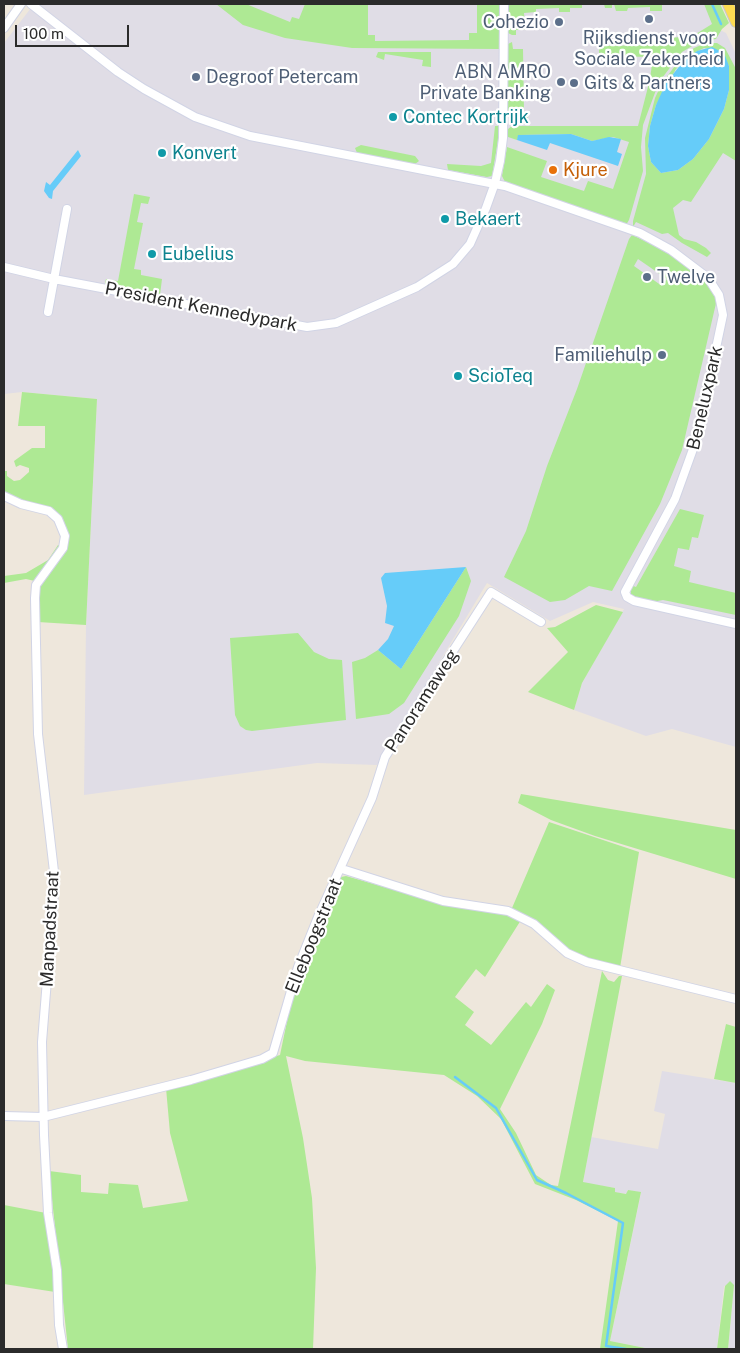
<!DOCTYPE html>
<style>
body{margin:0}
#map{position:relative;width:740px;height:1353px;overflow:hidden;background:#eee7dc;font-family:"Public Sans",sans-serif}
canvas{display:block}
.frame{position:absolute;inset:0;border:5px solid #2b2b2b;pointer-events:none}
.scale{position:absolute;left:15px;top:25px;width:114px;height:22px;box-sizing:border-box;border:2px solid #2b2b2b;border-top:0;padding-left:6px;font-size:15px;line-height:18px;white-space:nowrap;color:#2b2b2b;-webkit-text-stroke:4px #fff;paint-order:stroke}
</style>
<div id="map">
<canvas width="740" height="1353"></canvas>
<div class="frame"></div>
<div class="scale">100 m</div>
</div>
<script>
const context = document.querySelector('canvas').getContext('2d');
context.lineJoin = 'round';
function fillPath(path, color) { context.fillStyle = color; context.fill(path, 'evenodd'); }
const poly = rows => new Path2D(rows.map(r => 'M' + r).join(''));
function strokePath(path, color, width, dash) { context.strokeStyle = color; context.lineWidth = width; context.lineCap = dash ? 'butt' : 'round'; context.setLineDash(dash || []); context.stroke(path); }
function drawText(font, color, halo, rows, align = 'center') {
  context.font = font + ' "Public Sans",sans-serif'; context.lineWidth = 4.5; context.setLineDash([]); context.textBaseline = 'middle'; context.strokeStyle = halo; context.fillStyle = color; for (const [text, x, y, turn = 0] of rows) {
    context.save(); context.translate(x, y); context.rotate((+turn || 0) * Math.PI / 180); context.textAlign = isNaN(turn) ? turn : align; if (halo) context.strokeText(text, 0, 0); context.fillText(text, 0, 0); context.restore();
  }
}
fillPath(poly([
 [34,4,710,4,720,30,726,33,736,54,736,747,672,729,646,736,574,710,582,683,624,609,593,602,550,621,487,583,377,765,317,763,84,795,86,625,97,399,22,392,4,394,4,43],
 [662,1071,736,1083,736,1349,728,1349,734,1285,724,1286,717,1349,650,1349,610,1341,641,1193,627,1190,627,1194,614,1192,615,1188,583,1183,591,1137,658,1149,665,1114,654,1111]
]), '#e0dde6');
fillPath(poly([
 [216,4,246,4,290,22,292,17,299,19,305,4,368,4,368,35,375,35,375,41,469,40,469,33,477,33,477,4,499,4,499,49,352,48,285,38,243,25],
 [508,4,612,4,612,8,605,8,604,4,582,5,582,8,570,8,570,12,559,12,559,8,536,9,536,12,524,13,525,26,533,26,533,29,516,30,516,35,512,35,508,33],
 [614,4,662,4,662,11,650,11,650,7,628,8,627,11,616,11],
 [704,4,720,4,729,23,722,29,716,39,699,42,682,52,659,82,643,125,641,147,643,171,629,220,626,225,505,182,502,176,507,147,547,161,541,177,584,191,588,181,613,189,629,142,613,137,592,141,571,134,519,135,517,140,508,137,508,129,512,126,638,126,650,79,653,57,599,56,599,46,655,45,656,40,679,37,683,42,712,24],
 [512,42,513,49,523,49,524,112,528,118,512,117,508,115,508,44],
 [706,43,717,43,725,48,736,69,736,161,723,153,691,202,683,200,673,208,679,235,684,239,696,242,706,248,711,253,707,257,682,243,668,233,662,234,636,222,633,227,633,221,646,174,645,138,655,98,662,83,681,58,694,48],
 [704,48,721,51,729,66,729,90,724,109,709,139,693,159,678,170,661,173,651,162,648,146,650,126,656,105,676,69,690,55],
 [378,52,431,52,431,67,422,66,423,60,385,54,384,60,376,57],
 [495,126,499,126,499,135,492,176,487,177,448,170,447,164,481,166,491,163],
 [361,145,415,156,419,161,415,164,357,153,355,148],
 [134,194,150,197,148,204,141,203,137,222,143,223,134,269,141,270,141,275,162,279,160,295,105,284,106,279,118,281],
 [632,235,661,248,692,270,706,282,717,299,682,450,660,504,612,591,589,586,565,600,550,602,504,577,526,531,547,466,577,389,629,239],
 [638,259,667,279,662,286,634,266],
 [22,392,97,399,86,625,38,622,39,585,66,548,58,515,4,493,4,471,7,471,7,476,14,481,20,480,29,472,29,468,20,465,16,467,14,461,32,448,45,448,45,426,18,426],
 [680,509,704,515,698,538,692,537,689,550,678,548,674,566,691,571,689,582,736,593,736,615,663,600,652,602,636,598,631,594,631,585,636,587],
 [58,545,60,546,55,556,35,581,26,579,4,583,4,576,26,573,43,563,48,560],
 [466,567,471,581,459,616,404,703,389,714,356,719,352,662,365,658,378,650,401,669],
 [596,605,623,612,582,683,574,710,528,692,568,652,547,628,555,627],
 [298,633,314,652,329,659,342,660,346,720,252,731,246,730,240,726,235,715,230,638],
 [521,794,736,830,736,879,595,836,551,820,518,803],
 [549,822,639,852,620,968,589,960,569,950,539,925,512,908],
 [346,876,444,904,511,915,521,920,485,977,476,969,455,997,474,1012,465,1025,491,1045,526,1002,531,1007,547,984,555,990,542,1024,500,1109,516,1133,536,1175,551,1185,558,1186,602,971,608,980,614,982,619,976,622,976,583,1182,615,1188,615,1192,626,1194,628,1190,641,1192,610,1341,650,1349,600,1349,618,1221,576,1200,535,1184,501,1119,477,1096,444,1075,305,1061,286,1056,303,1138,312,1198,316,1268,313,1349,68,1349,49,1171,81,1175,81,1192,108,1194,109,1183,138,1185,143,1208,188,1201,170,1133,166,1088,280,1055,291,1002,301,970,337,884,341,877],
 [726,1024,736,1027,736,1083,714,1079],
 [4,1205,46,1213,55,1292,4,1284],
 [730,1281,734,1285,728,1349,717,1349,725,1286]
]), '#aee994');
fillPath(poly([
 [712,47,724,53,729,66,729,90,724,109,709,139,693,159,678,170,661,173,651,162,648,146,650,126,656,105,666,83,682,63,697,51],
 [571,134,592,141,609,137,621,139,617,152,622,154,618,166,550,143,547,150,517,140,518,135],
 [78,150,81,156,53,191,52,199,49,198,44,191,46,182,50,185],
 [466,567,401,669,378,650,388,639,394,626,385,623,387,606,381,578,385,573]
]), '#66ccf9');
strokePath(poly([
 [712,4,721,24],
 [455,1077,496,1108,537,1180,566,1193,623,1223,606,1346,626,1349]
]), '#66ccf9', 2.5);
const minor = poly([
 [31,4,118,72,144,89,195,117,250,136,505,186,640,233,671,250,708,278,719,295,723,315,697,438,675,499,625,592,627,597,634,601,736,624],
 [4,28,21,4],
 [4,267,54,279,307,327,336,323,417,287,453,264,470,244,486,208,495,183,500,161,503,138,504,4],
 [48,312,67,209],
 [4,496,21,504,49,511,58,519,65,536,63,548,36,585,35,598,38,734,55,880,42,1042,44,1135,48,1213,57,1270,59,1325,63,1349],
 [342,869,443,901,508,911,534,924,567,953,587,962,736,999],
 [4,1116,43,1117,191,1080,262,1059,273,1053,298,967,318,917,372,798,385,757,411,716,491,592,541,622]
]);
const major = poly([
 [728,4,736,22]
]);
strokePath(minor, '#d1d4e5', 10);
strokePath(major, '#c8c8c8', 12);
strokePath(minor, '#fff', 8);
strokePath(major, '#fcdb53', 10);
for (const [x, y, r, color] of [
 [649,19,5,"#5c6f8a"],
 [559,22,5,"#5c6f8a"],
 [196,77,5,"#5c6f8a"],
 [561,82,5,"#5c6f8a"],
 [574,83,5,"#5c6f8a"],
 [393,117,5,"#0f9aa8"],
 [162,153,5,"#0f9aa8"],
 [553,170,5,"#e8710a"],
 [445,219,5,"#0f9aa8"],
 [152,254,5,"#0f9aa8"],
 [647,277,5,"#5c6f8a"],
 [662,355,5,"#5c6f8a"],
 [458,376,5,"#0f9aa8"]
]) { const dot = new Path2D(); dot.arc(x, y, r, 0, 2 * Math.PI); context.fillStyle = color; context.fill(dot); strokePath(dot, '#fff', 2); }
drawText('18px', '#4e5e75', '#fff', [
 ["Cohezio",549,22],
 ["Rijksdienst voor",649,38,"center"],
 ["Sociale Zekerheid",649,59,"center"],
 ["ABN AMRO",551,72],
 ["Private Banking",551,93],
 ["Degroof Petercam",206,77,"left"],
 ["Gits & Partners",584,83,"left"],
 ["Twelve",657,277,"left"],
 ["Familiehulp",652,355]
], 'right');
drawText('18px', '#0d838f', '#fff', [
 ["Contec Kortrijk",403,117],
 ["Konvert",172,153],
 ["Bekaert",455,219],
 ["Eubelius",162,254],
 ["ScioTeq",468,376]
], 'left');
drawText('18px', '#c56008', '#fff', [
 ["Kjure",563,170]
], 'left');
drawText('18px', '#2b2b2b', '#fff', [
 ["President Kennedypark",201,307,11],
 ["Beneluxpark",705,398,-77],
 ["Panoramaweg",422,701,-57],
 ["Manpadstraat",50,929,-87],
 ["Elleboogstraat",314,936,-68]
]);
</script>
